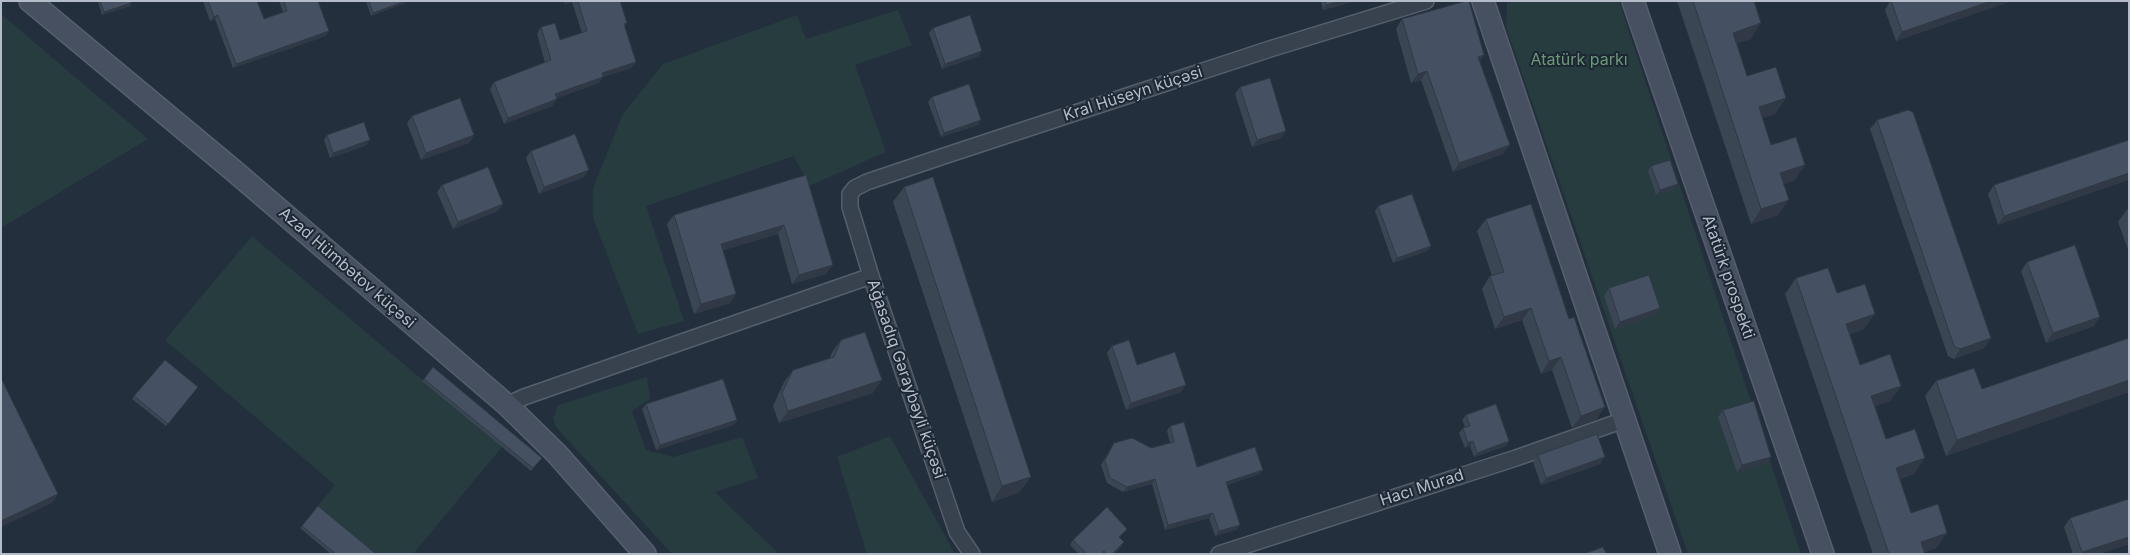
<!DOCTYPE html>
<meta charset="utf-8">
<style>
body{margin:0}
#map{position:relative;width:2130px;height:555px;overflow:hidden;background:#242f3e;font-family:Inter,sans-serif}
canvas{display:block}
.frame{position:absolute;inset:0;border:2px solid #b4bcc9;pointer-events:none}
</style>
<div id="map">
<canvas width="2130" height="555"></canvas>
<div class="frame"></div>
</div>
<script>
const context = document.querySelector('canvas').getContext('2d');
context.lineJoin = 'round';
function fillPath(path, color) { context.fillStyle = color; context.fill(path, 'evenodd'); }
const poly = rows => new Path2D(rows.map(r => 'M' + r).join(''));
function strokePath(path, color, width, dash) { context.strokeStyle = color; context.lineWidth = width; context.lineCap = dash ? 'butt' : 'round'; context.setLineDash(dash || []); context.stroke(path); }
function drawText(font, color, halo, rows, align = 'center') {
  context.font = font + ' Inter,sans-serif'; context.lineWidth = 4; context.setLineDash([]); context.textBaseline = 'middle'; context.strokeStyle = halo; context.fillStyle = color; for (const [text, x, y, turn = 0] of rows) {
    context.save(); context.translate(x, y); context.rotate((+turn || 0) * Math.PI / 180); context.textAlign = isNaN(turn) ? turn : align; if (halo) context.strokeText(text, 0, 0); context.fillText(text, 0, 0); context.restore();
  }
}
fillPath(poly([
 [1507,1,1619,1,1801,554,1688,554,1506,27],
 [898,10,912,45,855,65,886,152,809,186,794,156,646,206,684,321,638,334,593,218,593,188,623,114,663,64,797,15,806,39],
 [1,14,148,139,1,228],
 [252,236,502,447,413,554,371,554,316,508,335,485,165,340],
 [647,377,650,399,632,411,646,450,673,457,742,437,758,478,715,492,779,554,672,554,556,427,553,418,558,405],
 [890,436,955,554,867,554,837,457]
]), '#263c3f');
const street = poly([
 [507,405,524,397,871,276],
 [972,554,957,532,871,276,850,207,850,194,855,188,867,182,947,155,1270,49,1426,1],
 [1219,554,1516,458,1624,420]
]);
const secondary = poly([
 [30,1,233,170,507,405,557,454,645,554],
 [1483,1,1670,554],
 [1633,1,1823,554]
]);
strokePath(street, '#565f6c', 18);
strokePath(secondary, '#565f6c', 24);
strokePath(street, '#38414e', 15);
strokePath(secondary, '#465061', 21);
fillPath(poly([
 [98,1,131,1,131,3,130,6,102,15],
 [203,1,257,1,264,19,283,12,279,1,318,1,326,36,233,68,215,19,210,21],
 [366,1,410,1,371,16],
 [564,1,620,1,627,23,624,26,636,62,631,68,603,77,599,83,556,98,557,99,552,106,504,124,490,89,494,82,545,63,537,34,541,27,560,40,582,33,572,2,565,4],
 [1321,1,1356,1,1323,10],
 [1677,1,1725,1,1751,39,1737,43,1747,76,1775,114,1762,118,1771,145,1795,180,1783,184,1778,215,1751,224],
 [1890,1,2011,1,1896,41,1885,10],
 [1402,19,1484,55,1480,61,1503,154,1453,172,1421,80,1411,83,1396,29],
 [933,28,979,56,942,69,929,33],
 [1240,87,1281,138,1252,147,1235,94],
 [932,97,978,125,941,137,928,102],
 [412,116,474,135,469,143,421,160,407,123],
 [1877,120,1991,338,1984,348,1954,359,1948,356,1870,129],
 [327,135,367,145,330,158,324,140],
 [2129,140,1998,225,1988,194,1994,185],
 [531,151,584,177,539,194,526,158],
 [1651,166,1675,189,1656,195,1648,171],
 [806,175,826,274,792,284,778,234,723,250,736,294,730,303,694,314,667,224,674,215],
 [442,185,503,204,498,211,453,229,437,192],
 [904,187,1020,492,992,502,893,202],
 [1378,206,1431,246,1427,251,1393,263,1375,211],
 [2129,207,2129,252,2118,222],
 [1486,219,1596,420,1572,428,1552,370,1541,374,1522,320,1495,329,1482,289,1490,276,1492,276,1477,231],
 [2027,262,2094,326,2046,343,2021,271],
 [1796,278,1864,329,1850,334,1860,365,1901,386,1890,401,1875,406,1886,439,1914,474,1900,479,1911,513,1947,533,1936,548,1924,552,1925,554,1873,554,1785,294],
 [1609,288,1655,315,1615,329,1604,296],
 [2129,338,2129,392,1946,456,1925,396,1936,381,1982,389],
 [841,340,873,393,779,423,773,406,784,382,793,370,830,358,832,352],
 [1112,346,1137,365,1181,392,1126,410,1107,353],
 [424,379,542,458,531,471,422,381],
 [198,387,166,426,132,399,134,396],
 [646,404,737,420,734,425,656,450,642,409],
 [1723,410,1771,457,1766,464,1737,472,1718,417],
 [1466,415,1509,441,1506,446,1474,457,1470,446,1465,448,1459,433,1463,428,1465,427,1462,420],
 [1170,426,1197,467,1263,470,1259,474,1227,485,1240,525,1236,530,1215,536,1209,518,1165,530,1152,484,1123,492,1107,483,1101,465,1114,443,1151,448,1170,443,1167,431],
 [1538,455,1600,464,1541,485,1533,462],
 [2129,499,2129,544,2099,554,2073,554,2064,527,2070,518],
 [318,506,376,554,331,554,300,528],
 [1127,529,1120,537,1121,547,1114,554,1079,554,1070,545,1073,540]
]), '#3b4654');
fillPath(poly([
 [405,1,410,1,371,16,373,13],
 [567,1,572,1,565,4],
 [1340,1,1356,1,1323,10,1326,5],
 [1991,1,2011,1,1896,41,1902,32],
 [131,3,130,6,102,15,104,12],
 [218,15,215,19,210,21,214,17],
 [1761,23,1751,39,1722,48,1733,33],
 [329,31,326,36,233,68,236,64],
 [982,51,979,56,942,69,945,64],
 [1484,55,1478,64,1478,57],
 [636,62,631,68,603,77,599,83,550,101,555,94,602,73],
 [1427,71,1421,80,1411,83,1418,74],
 [1786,98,1775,114,1748,123,1759,107],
 [557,99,552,106,504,124,508,118],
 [981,120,978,125,941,137,944,133],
 [1286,131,1281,138,1252,147,1257,140],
 [474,135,469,143,421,160,426,153],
 [370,140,367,145,330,158,333,153],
 [1510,145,1503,154,1453,172,1459,163],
 [1805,165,1795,180,1769,189,1780,173],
 [589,170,584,177,539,194,544,187],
 [2129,173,2129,180,1998,225,2004,216],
 [1678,184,1675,189,1656,195,1660,190],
 [1789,200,1778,215,1751,224,1761,209],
 [503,204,498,211,453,229,458,222],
 [784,225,778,234,715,253,721,244],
 [1431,246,1427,251,1393,263,1397,258],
 [833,265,826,274,792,284,799,275],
 [736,294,730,303,694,314,701,304],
 [1531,308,1522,320,1495,329,1504,317],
 [1660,308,1655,315,1615,329,1620,322],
 [1875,314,1864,329,1835,339,1846,324],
 [2100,317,2094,326,2046,343,2053,333],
 [1991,338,1984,348,1954,359,1960,349],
 [1561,357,1552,370,1541,374,1549,361],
 [882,380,873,393,779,423,788,411],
 [2129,380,2129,392,1946,456,1957,440],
 [1186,385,1181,392,1126,410,1131,403],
 [1901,386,1890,401,1861,411,1871,396],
 [1605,407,1596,420,1572,428,1581,416],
 [737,420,734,425,656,450,660,445],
 [1473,441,1470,446,1465,448,1468,443],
 [1509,441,1506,446,1474,457,1477,453],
 [1605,457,1600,464,1541,485,1546,478],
 [1771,457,1766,464,1737,472,1742,465],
 [1925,458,1914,474,1885,484,1896,468],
 [1263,470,1259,474,1223,487,1226,482],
 [1031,477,1020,492,992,502,1002,486],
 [1155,479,1152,484,1123,492,1127,487],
 [58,494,52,503,1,527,1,521],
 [1213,513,1209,518,1165,530,1168,525],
 [1240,525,1236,530,1215,536,1219,531],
 [1947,533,1936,548,1920,554,1921,542],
 [2129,537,2129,544,2099,554,2081,554,2082,552],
 [1124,542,1121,547,1114,554,1112,554]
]), '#303945');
const building = poly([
 [100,1,131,1,131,3,104,12,100,1],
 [208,1,257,1,264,19,287,11,284,1,318,1,329,31,236,64,218,15,214,17,208,1],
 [369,1,405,1,373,13,369,1],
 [578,1,620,1,627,23,624,24,636,62,602,73,603,77,555,94,557,99,508,118,494,82,551,60,541,27,555,23,560,40,587,31,578,1],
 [1325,1,1340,1,1326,5,1325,1],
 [1466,1,1469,1,1484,55,1478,57,1510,145,1459,163,1427,71,1418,74,1402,19,1466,1],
 [1693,1,1725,1,1725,2,1728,1,1754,1,1761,23,1733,33,1747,76,1776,67,1786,98,1759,107,1771,145,1796,137,1805,165,1780,173,1789,200,1761,209,1693,1],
 [1891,1,1991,1,1902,32,1891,1],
 [970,15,982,51,945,64,933,28,970,15],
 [1270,78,1286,131,1257,140,1240,87,1270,78],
 [969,84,981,120,944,133,932,97,969,84],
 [460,98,474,135,426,153,412,116,460,98],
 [1908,110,1913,112,1991,338,1960,349,1954,346,1877,120,1908,110],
 [364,122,370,140,333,153,327,135,364,122],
 [575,134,589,170,544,187,531,151,575,134],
 [2129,140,2129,173,2004,216,1994,185,2129,140],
 [1670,160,1678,184,1660,190,1651,166,1670,160],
 [488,167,503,204,458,222,442,185,488,167],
 [806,175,833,265,799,275,784,225,721,244,736,294,701,304,674,215,806,175],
 [933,177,1031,477,1002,486,904,187,933,177],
 [1412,194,1431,246,1397,258,1378,206,1412,194],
 [1531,204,1569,319,1574,317,1605,407,1581,416,1561,357,1549,361,1531,308,1504,317,1490,276,1504,272,1486,219,1531,204],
 [2075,245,2100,317,2053,333,2027,262,2075,245],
 [1828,268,1837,293,1865,284,1875,314,1846,324,1860,365,1890,354,1901,386,1871,396,1886,439,1915,429,1925,458,1896,468,1911,513,1938,504,1947,533,1921,542,1925,554,1889,554,1796,278,1828,268],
 [1649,275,1660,308,1620,322,1609,288,1649,275],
 [865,332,882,380,788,411,782,393,793,370,834,357,841,340,865,332],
 [2129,338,2129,380,1957,440,1936,381,1974,368,1982,389,2129,338],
 [1129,340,1137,365,1175,352,1186,385,1131,403,1112,346,1129,340],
 [165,360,198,387,168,424,134,396,165,360],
 [433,367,542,458,533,468,424,379,433,367],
 [1,378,58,494,1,521,1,378],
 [723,379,737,420,660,445,646,404,723,379],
 [1754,401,1771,457,1742,465,1723,410,1754,401],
 [1496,404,1509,441,1477,453,1473,441,1468,443,1463,428,1470,426,1466,415,1496,404],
 [1184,422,1197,467,1255,447,1263,470,1226,482,1240,525,1219,531,1213,513,1168,525,1155,479,1127,487,1110,478,1105,460,1114,443,1132,438,1151,448,1174,442,1170,426,1184,422],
 [1597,434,1605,457,1546,478,1538,455,1597,434],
 [2129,499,2129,537,2082,552,2070,518,2129,499],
 [318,506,376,554,336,554,302,526,318,506],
 [1107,507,1127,529,1119,537,1124,542,1112,554,1106,554,1104,551,1101,554,1087,554,1073,540,1107,507],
 [1603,547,1606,554,1584,554,1603,547]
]);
fillPath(building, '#455162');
strokePath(building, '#303945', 1);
drawText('16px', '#6b9a76', '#1d2633', [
 ["Atatürk parkı",1579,60]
]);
drawText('16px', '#b4bcc9', '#1d2633', [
 ["Kral Hüseyn küçəsi",1133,94,-18],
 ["Azad Hümbətov küçəsi",347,268,41],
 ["Atatürk prospekti",1728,277,71],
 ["Ağasadıq Gəraybəyli küçəsi",906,379,71],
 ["Hacı Murad",1422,488,-18]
]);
</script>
